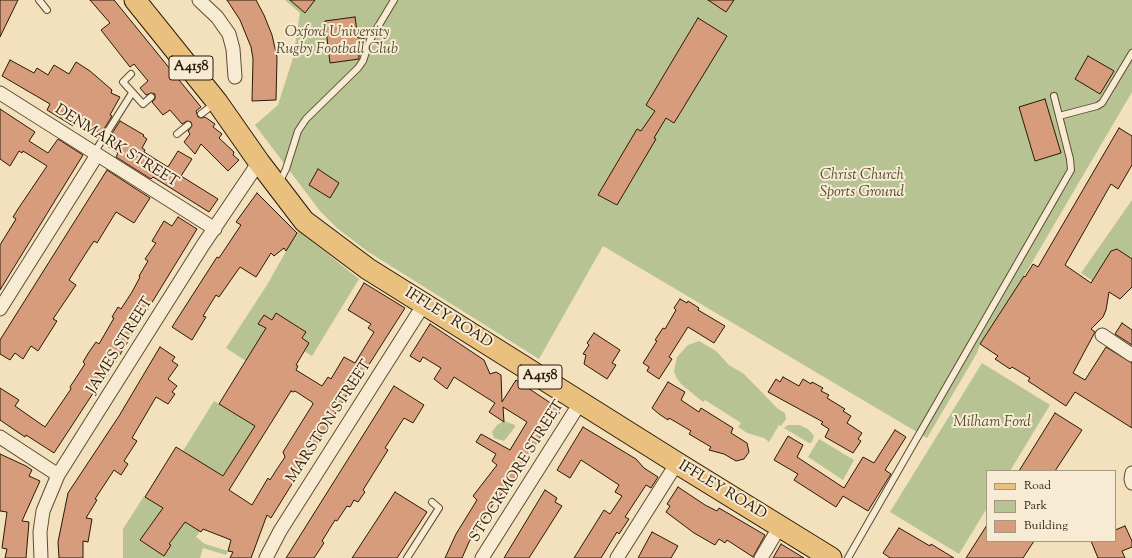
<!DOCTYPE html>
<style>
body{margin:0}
#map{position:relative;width:1132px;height:558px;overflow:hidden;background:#f2e1bc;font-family:"Sorts Mill Goudy",serif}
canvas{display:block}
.legend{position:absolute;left:986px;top:470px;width:130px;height:72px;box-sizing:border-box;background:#f7ecd3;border:1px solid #a59881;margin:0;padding:5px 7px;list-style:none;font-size:12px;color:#2b1907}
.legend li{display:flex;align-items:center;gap:8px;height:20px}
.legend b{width:20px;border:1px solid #a59881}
</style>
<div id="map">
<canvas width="1132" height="558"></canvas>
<ul class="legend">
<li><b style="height:5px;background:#e9c07e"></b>Road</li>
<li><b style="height:11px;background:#b7c393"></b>Park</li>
<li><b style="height:11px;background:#d79c7b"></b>Building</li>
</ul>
</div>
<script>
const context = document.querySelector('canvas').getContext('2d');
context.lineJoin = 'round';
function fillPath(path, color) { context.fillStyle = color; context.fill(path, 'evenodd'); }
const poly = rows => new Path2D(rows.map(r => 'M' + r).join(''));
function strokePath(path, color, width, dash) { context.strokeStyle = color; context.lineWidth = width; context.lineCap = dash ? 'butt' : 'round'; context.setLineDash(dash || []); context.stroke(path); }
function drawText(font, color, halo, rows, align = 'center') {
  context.font = font + ' "Sorts Mill Goudy",serif'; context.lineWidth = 4; context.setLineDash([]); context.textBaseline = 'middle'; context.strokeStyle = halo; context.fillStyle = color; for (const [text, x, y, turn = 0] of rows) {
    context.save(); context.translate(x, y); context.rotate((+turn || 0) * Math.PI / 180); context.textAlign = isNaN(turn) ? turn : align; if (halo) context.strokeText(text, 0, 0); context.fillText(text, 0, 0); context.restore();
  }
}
fillPath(poly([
 [285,0,1132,0,1132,92,1024,276,980,344,977,353,927,438,603,246,539,359,367,251,337,228,320,211,255,125,278,105,293,58,300,13],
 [1132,200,1132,259,1117,249,1111,251,1093,281,1081,273],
 [298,230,359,279,312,356,304,351,309,343,303,338,306,332,276,313,272,320,264,315,259,324,266,328,246,361,226,348,267,285],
 [699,341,716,351,729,365,744,374,778,409,785,413,786,419,781,426,779,425,769,442,764,438,747,433,738,427,741,423,705,400,703,402,681,384,676,377,674,371,677,357,688,345],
 [982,363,1050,405,1010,471,987,471,987,508,959,554,890,512],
 [214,401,255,426,223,476,183,451],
 [504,421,515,425,515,427,504,441,494,438,492,432,497,425],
 [788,425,799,425,808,429,814,436,812,442,809,443,784,428],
 [819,439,854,460,843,480,808,457],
 [144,496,165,509,155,526,151,524,140,540,164,555,173,539,169,536,180,519,200,531,196,537,205,544,228,551,226,555,203,548,200,558,123,558,123,529]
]), '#b7c393');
const building = poly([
 [0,0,18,0,0,37,0,0],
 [90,0,114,0,201,107,196,111,198,117,201,118,205,117,215,124,213,127,222,134,219,138,234,152,233,155,239,160,228,171,201,144,195,154,184,142,190,134,188,131,192,126,191,122,187,121,182,124,170,110,163,115,152,102,155,99,155,94,151,93,146,95,140,88,148,81,134,64,130,67,101,30,110,23,90,0],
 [227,0,256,0,264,15,272,35,277,57,276,100,252,101,253,59,251,47,240,20,227,0],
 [290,0,315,0,305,13,290,0],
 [708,0,734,0,726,12,708,0],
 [355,17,358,38,364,38,364,43,362,49,359,49,359,59,330,63,325,21,355,17],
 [698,18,727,36,674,123,666,118,654,138,656,139,617,205,598,195,637,129,641,131,655,111,646,105,698,18],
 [1088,56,1114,71,1100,94,1075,79,1088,56],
 [10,60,34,73,37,68,48,75,54,65,69,74,76,62,90,71,112,90,111,93,120,97,110,115,112,116,101,134,77,119,73,126,47,110,50,104,2,76,10,60],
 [1045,99,1061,153,1035,161,1019,107,1045,99],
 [0,109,35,132,29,141,48,153,58,139,83,155,0,290,0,245,16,219,13,217,18,209,47,166,23,151,22,153,19,151,10,166,0,159,0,109],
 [120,121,144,135,143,136,147,139,142,148,145,150,144,152,168,167,178,151,192,159,181,176,218,199,209,212,153,177,151,179,116,157,118,153,107,146,111,140,109,138,120,121],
 [1119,128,1132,136,1132,165,1118,189,1111,184,1065,265,1091,283,1111,251,1117,249,1132,259,1132,287,1120,299,1109,292,1106,310,1103,317,1091,329,1095,332,1073,373,1085,380,1106,347,1132,363,1132,428,1075,392,1066,406,1028,381,1030,378,1012,367,1010,369,995,359,998,356,980,344,1024,276,1025,277,1033,264,1038,267,1119,128],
 [318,169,339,183,330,198,309,185,318,169],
 [107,170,150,198,134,223,116,212,97,243,94,241,88,250,69,280,76,285,53,319,57,321,38,351,31,346,23,359,15,353,10,360,0,354,0,340,107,170],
 [257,193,297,233,286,251,284,248,274,256,271,253,256,277,240,267,219,297,216,295,203,316,206,317,192,340,172,327,217,257,219,258,241,225,236,222,257,193],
 [178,217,197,229,105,379,103,378,54,453,26,435,25,437,0,420,0,388,19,400,15,406,45,427,71,389,70,387,85,364,83,362,89,352,96,342,99,344,114,318,112,317,118,307,121,309,132,292,140,277,139,276,148,261,145,259,156,243,152,241,164,221,172,226,178,217],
 [364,283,405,308,356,385,354,383,271,518,267,515,251,558,230,558,233,552,228,551,231,540,203,529,201,532,185,522,169,544,171,545,164,556,140,540,163,508,145,497,176,447,223,476,255,426,219,404,266,328,258,324,264,315,272,320,276,313,306,332,302,338,309,343,296,365,298,366,296,370,322,386,328,377,331,379,344,357,355,363,374,332,368,328,371,324,348,310,364,283],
 [291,391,293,392,295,391,312,402,313,404,283,452,285,457,277,469,270,480,268,478,252,505,229,490,291,391],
 [680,299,687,303,688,301,699,308,698,310,725,326,714,343,688,327,669,357,672,359,659,379,647,371,649,367,643,363,657,341,655,340,663,328,665,329,676,310,674,308,680,299],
 [1122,323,1132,330,1132,345,1115,334,1122,323],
 [430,324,484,360,490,374,496,372,501,375,502,402,516,380,561,410,552,424,549,423,517,475,492,506,469,542,462,558,445,558,456,534,477,500,473,496,497,465,492,461,496,454,476,442,481,434,510,450,527,422,503,407,504,422,489,412,495,403,454,377,447,389,434,379,441,368,423,357,420,362,410,356,430,324],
 [594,333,620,350,612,363,616,365,607,379,584,364,586,355,583,354,589,345,587,343,594,333],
 [160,347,175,357,172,361,178,365,168,379,177,386,172,392,175,394,168,404,156,397,132,438,137,441,124,461,128,464,121,475,114,470,95,499,97,500,86,518,92,519,88,542,83,541,83,558,59,558,58,542,68,493,119,416,160,347],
 [783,377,799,386,803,379,811,384,812,382,823,388,821,391,829,395,827,398,845,409,843,411,851,416,847,423,862,433,858,439,861,441,853,453,825,437,829,429,821,424,823,422,768,392,776,379,780,382,783,377],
 [668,382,685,392,681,400,699,412,701,408,733,428,731,433,747,443,749,452,744,459,736,461,724,454,709,450,711,447,689,434,691,431,669,418,668,420,659,414,652,408,668,382],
 [394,386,424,405,413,423,404,418,385,448,388,450,363,490,365,492,358,502,354,500,350,507,347,506,337,521,335,520,322,541,324,543,314,558,286,558,394,386],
 [1055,413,1082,430,1055,471,1019,471,1055,413],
 [583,427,636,459,644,468,658,477,651,488,646,485,625,517,629,519,619,534,617,532,601,558,574,558,604,510,610,514,622,496,615,492,619,485,581,460,570,478,557,470,583,427],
 [895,430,906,437,885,470,891,474,868,511,843,496,836,507,794,480,798,474,774,460,788,436,803,445,797,457,844,488,863,457,874,463,895,430],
 [0,454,26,466,32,470,29,476,40,481,22,521,29,522,26,558,5,558,7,549,2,548,7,512,0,511,0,454],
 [678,487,705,505,717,511,719,508,765,535,753,557,727,540,725,543,719,539,715,545,694,533,666,512,670,506,667,504,678,487],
 [545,490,557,498,555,502,562,506,529,558,504,558,545,490],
 [395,492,427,512,397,558,352,558,395,492],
 [987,525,987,541,1034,541,1023,558,966,558,987,525],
 [1125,526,1132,541,1132,547,1122,551,1125,558,1098,558,1091,541,1115,541,1115,530,1125,526],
 [899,528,930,546,931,544,954,558,890,558,883,553,899,528],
 [652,532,678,546,671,558,638,558,652,532],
 [781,544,804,558,773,558,781,544]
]);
fillPath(building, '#d79c7b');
strokePath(building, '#2b1907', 1);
const lane = poly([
 [39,0,47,10],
 [131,74,123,82,143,104,151,97],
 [201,114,214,104],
 [1059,116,1097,106,1102,103,1132,53],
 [177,134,188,125],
 [94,153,132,93],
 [279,183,286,169,298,131,306,119,358,68,363,61,370,40,394,0],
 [407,558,439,508,432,502],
 [848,558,1071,170,1070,159,1054,96]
]);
const street = poly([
 [199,0,217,17,229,34,233,49,235,77],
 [0,93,215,229],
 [0,309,97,155],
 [1102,335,1132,355],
 [0,437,58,475],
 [1132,473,1131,479,1132,483],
 [41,558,40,532,43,511,58,475,203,245,259,162],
 [266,558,280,531,424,304],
 [482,558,580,403],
 [617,558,677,463],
 [761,558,780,526]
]);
const primary = poly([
 [135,0,217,102,259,162,304,221,368,269,424,304,677,463,831,558]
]);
strokePath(lane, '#5d4b34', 8);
strokePath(street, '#5d4b34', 15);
strokePath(primary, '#2b1907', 23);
strokePath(lane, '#f7ecd3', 6);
strokePath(street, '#f7ecd3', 13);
strokePath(primary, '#e9c07e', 21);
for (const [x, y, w] of [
 [191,68,44],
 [540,377,44]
]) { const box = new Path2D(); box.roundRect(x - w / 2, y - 12, w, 24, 3); context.fillStyle = '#f7ecd3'; context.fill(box); strokePath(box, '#2b1907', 1); }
drawText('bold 14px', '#2b1907', null, [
 ["A4158",191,68],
 ["A4158",540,377]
]);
drawText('italic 15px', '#554c31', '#f7ecd3', [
 ["Oxford University",337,33],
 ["Rugby Football Club",337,50],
 ["Christ Church",862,176],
 ["Sports Ground",862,193],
 ["Milham Ford",992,423]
]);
drawText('15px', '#2b1907', '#f7ecd3', [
 ["DENMARK STREET",116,147,32],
 ["IFFLEY ROAD",448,319,32],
 ["JAMES STREET",121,346,-58],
 ["MARSTON STREET",330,422,-57],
 ["STOCKMORE STREET",518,472,-58],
 ["IFFLEY ROAD",722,491,31]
]);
</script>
